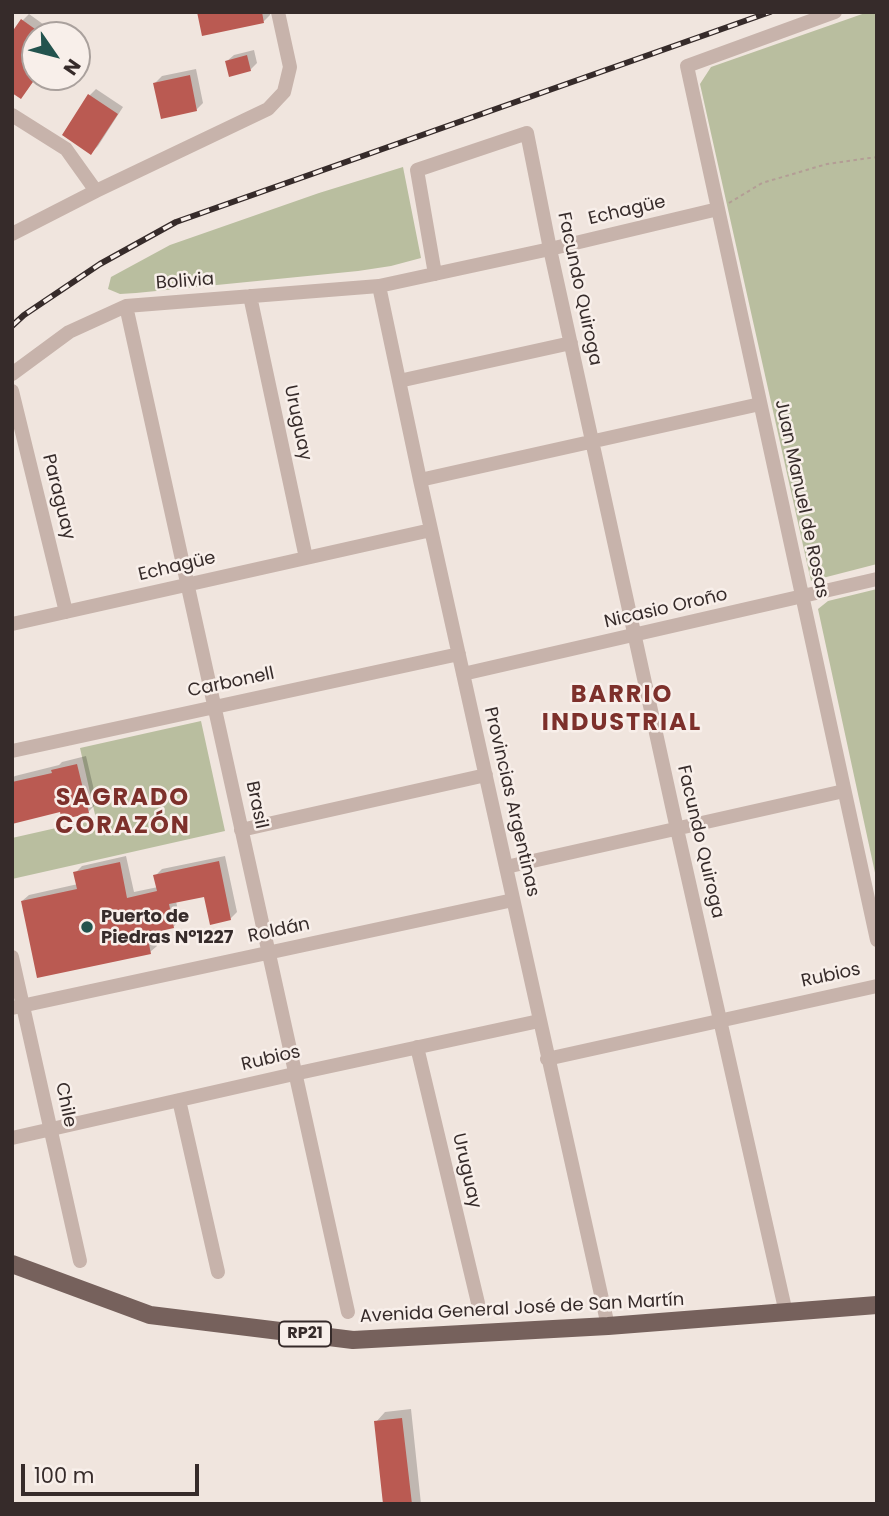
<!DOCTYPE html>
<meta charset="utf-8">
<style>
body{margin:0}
#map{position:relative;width:889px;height:1516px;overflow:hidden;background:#f0e5de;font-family:Poppins,sans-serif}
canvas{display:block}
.frame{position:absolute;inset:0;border:14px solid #362b2a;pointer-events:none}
.north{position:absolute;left:21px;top:21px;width:70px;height:70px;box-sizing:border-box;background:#f8efea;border:2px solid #aaa19d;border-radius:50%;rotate:125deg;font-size:19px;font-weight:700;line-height:28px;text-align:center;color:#362b2a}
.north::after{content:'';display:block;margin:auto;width:24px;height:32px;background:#23534e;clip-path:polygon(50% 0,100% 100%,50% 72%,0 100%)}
.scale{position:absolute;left:21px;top:1464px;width:178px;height:32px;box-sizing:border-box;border:4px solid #362b2a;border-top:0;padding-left:9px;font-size:21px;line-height:24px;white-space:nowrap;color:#362b2a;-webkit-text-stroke:5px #f8efea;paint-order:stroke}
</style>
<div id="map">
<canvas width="889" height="1516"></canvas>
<div class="frame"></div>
<div class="north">N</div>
<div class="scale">100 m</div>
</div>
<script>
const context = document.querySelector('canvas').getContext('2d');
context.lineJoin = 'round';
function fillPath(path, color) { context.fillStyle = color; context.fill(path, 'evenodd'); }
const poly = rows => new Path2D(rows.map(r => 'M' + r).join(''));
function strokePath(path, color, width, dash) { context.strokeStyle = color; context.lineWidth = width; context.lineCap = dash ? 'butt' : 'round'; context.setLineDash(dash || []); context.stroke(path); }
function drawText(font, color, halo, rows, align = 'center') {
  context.font = font + ' Poppins,sans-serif'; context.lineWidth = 5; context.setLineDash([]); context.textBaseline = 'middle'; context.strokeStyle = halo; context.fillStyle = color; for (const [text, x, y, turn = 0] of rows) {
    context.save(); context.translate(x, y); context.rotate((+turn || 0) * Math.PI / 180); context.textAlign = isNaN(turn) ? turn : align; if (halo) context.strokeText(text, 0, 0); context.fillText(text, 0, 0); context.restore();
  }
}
fillPath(poly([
 [868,12,877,12,877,564,811,581,700,84,711,67],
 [403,167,421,258,391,266,358,271,136,293,120,294,108,289,111,277,170,245,319,193],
 [877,589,877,882,818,609,828,601],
 [201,721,225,831,12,879,12,838,96,819,80,748]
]), '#b9be9f');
fillPath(poly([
 [199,12,270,12,270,15,264,21],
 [29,14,54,32,52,35,35,35,35,77,36,77,27,90,22,21],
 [254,50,257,63,250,70,227,61,234,55],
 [196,69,203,103,196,110,155,83,162,76],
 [96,89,123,107,98,146,91,153,89,96],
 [86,756,97,803,88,812,62,810,12,813,12,778,15,776,59,765,62,762],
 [126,856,134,892,158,887,155,876,162,869,225,856,237,912,230,919,205,895,176,901,180,920,173,927,154,931,157,946,150,952,22,901,29,895,78,884,75,873,82,866],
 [411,1409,421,1504,385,1504,376,1422,385,1412]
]), '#0003');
fillPath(poly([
 [197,12,262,12,264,23,202,36],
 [21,19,35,29,35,59,31,65,35,68,35,79,21,99,12,93,12,32],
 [247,55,251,71,229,77,225,61],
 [190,75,197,111,161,119,153,83],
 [88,94,118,114,91,155,62,135],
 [77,764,89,813,62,820,60,812,12,824,12,782,52,773,51,770],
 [219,861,231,920,210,925,204,897,169,904,174,928,147,934,151,954,37,978,21,901,77,889,73,872,120,862,127,898,157,891,153,875],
 [402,1418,412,1504,383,1504,374,1421]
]), '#ba5a52');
strokePath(poly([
 [729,203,762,183,827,164,877,157]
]), '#b39d95', 2, [3.5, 3.5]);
strokePath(poly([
 [835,12,687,66,877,940],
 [12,115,66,149,96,191],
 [12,234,96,191,268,109,284,92,290,67,278,12],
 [435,274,417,170,527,133,550,249,677,829,786,1313],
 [379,286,420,480,608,1326],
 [250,296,306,558],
 [126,306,348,1312],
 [12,374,69,332,126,306,379,286,550,249,718,209],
 [399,381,571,343],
 [12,391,66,612],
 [420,480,760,404],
 [12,624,431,530],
 [463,674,877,579],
 [12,751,459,654],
 [241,830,486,775],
 [506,867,844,791],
 [12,957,80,1261],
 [12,1008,513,900],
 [417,1047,478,1303],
 [547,1059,877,986],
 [179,1100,218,1272],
 [12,1138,294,1074,539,1021]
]), '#c7b3ab', 14);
strokePath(poly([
 [12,1264,150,1315,353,1340,608,1326,877,1305]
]), '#76615c', 18);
const rail = poly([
 [12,326,24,315,100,264,176,222,770,12]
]);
strokePath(rail, '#362b2a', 6);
strokePath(rail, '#f8efea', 3.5, [10]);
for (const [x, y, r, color] of [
 [87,927,7,"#23534e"]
]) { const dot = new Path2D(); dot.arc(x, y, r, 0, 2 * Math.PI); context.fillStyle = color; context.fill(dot); strokePath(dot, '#f8efea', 2.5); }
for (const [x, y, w] of [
 [305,1334,52]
]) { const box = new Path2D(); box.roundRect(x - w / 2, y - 12.5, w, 25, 5); context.fillStyle = '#f8efea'; context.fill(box); strokePath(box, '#362b2a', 2); }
drawText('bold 16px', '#362b2a', null, [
 ["RP21",305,1334]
]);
drawText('18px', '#362b2a', '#f8efea', [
 ["Echagüe",627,211,-13],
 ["Bolivia",185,282,-4],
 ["Facundo Quiroga",579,289,78],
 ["Uruguay",297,423,78],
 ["Paraguay",58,497,76],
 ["Juan Manuel de Rosas",801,499,78],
 ["Echagüe",177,567,-13],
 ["Nicasio Oroño",666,609,-13],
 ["Carbonell",231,683,-12],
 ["Provincias Argentinas",511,802,77],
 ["Brasil",256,805,78],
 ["Facundo Quiroga",700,842,77],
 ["Roldán",279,931,-12],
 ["Rubios",831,976,-12],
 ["Rubios",271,1059,-13],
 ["Chile",65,1105,78],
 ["Uruguay",466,1171,77],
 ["Avenida General José de San Martín",522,1309,-3]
]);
drawText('bold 18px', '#362b2a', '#f8efea', [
 ["Puerto de",101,917],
 ["Piedras Nº1227",101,938]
], 'left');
context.letterSpacing = '2px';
drawText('bold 24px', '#7d302b', '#f8efea', [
 ["BARRIO",622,696],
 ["INDUSTRIAL",622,724],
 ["SAGRADO",123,799],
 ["CORAZÓN",123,827]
]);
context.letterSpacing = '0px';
</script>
